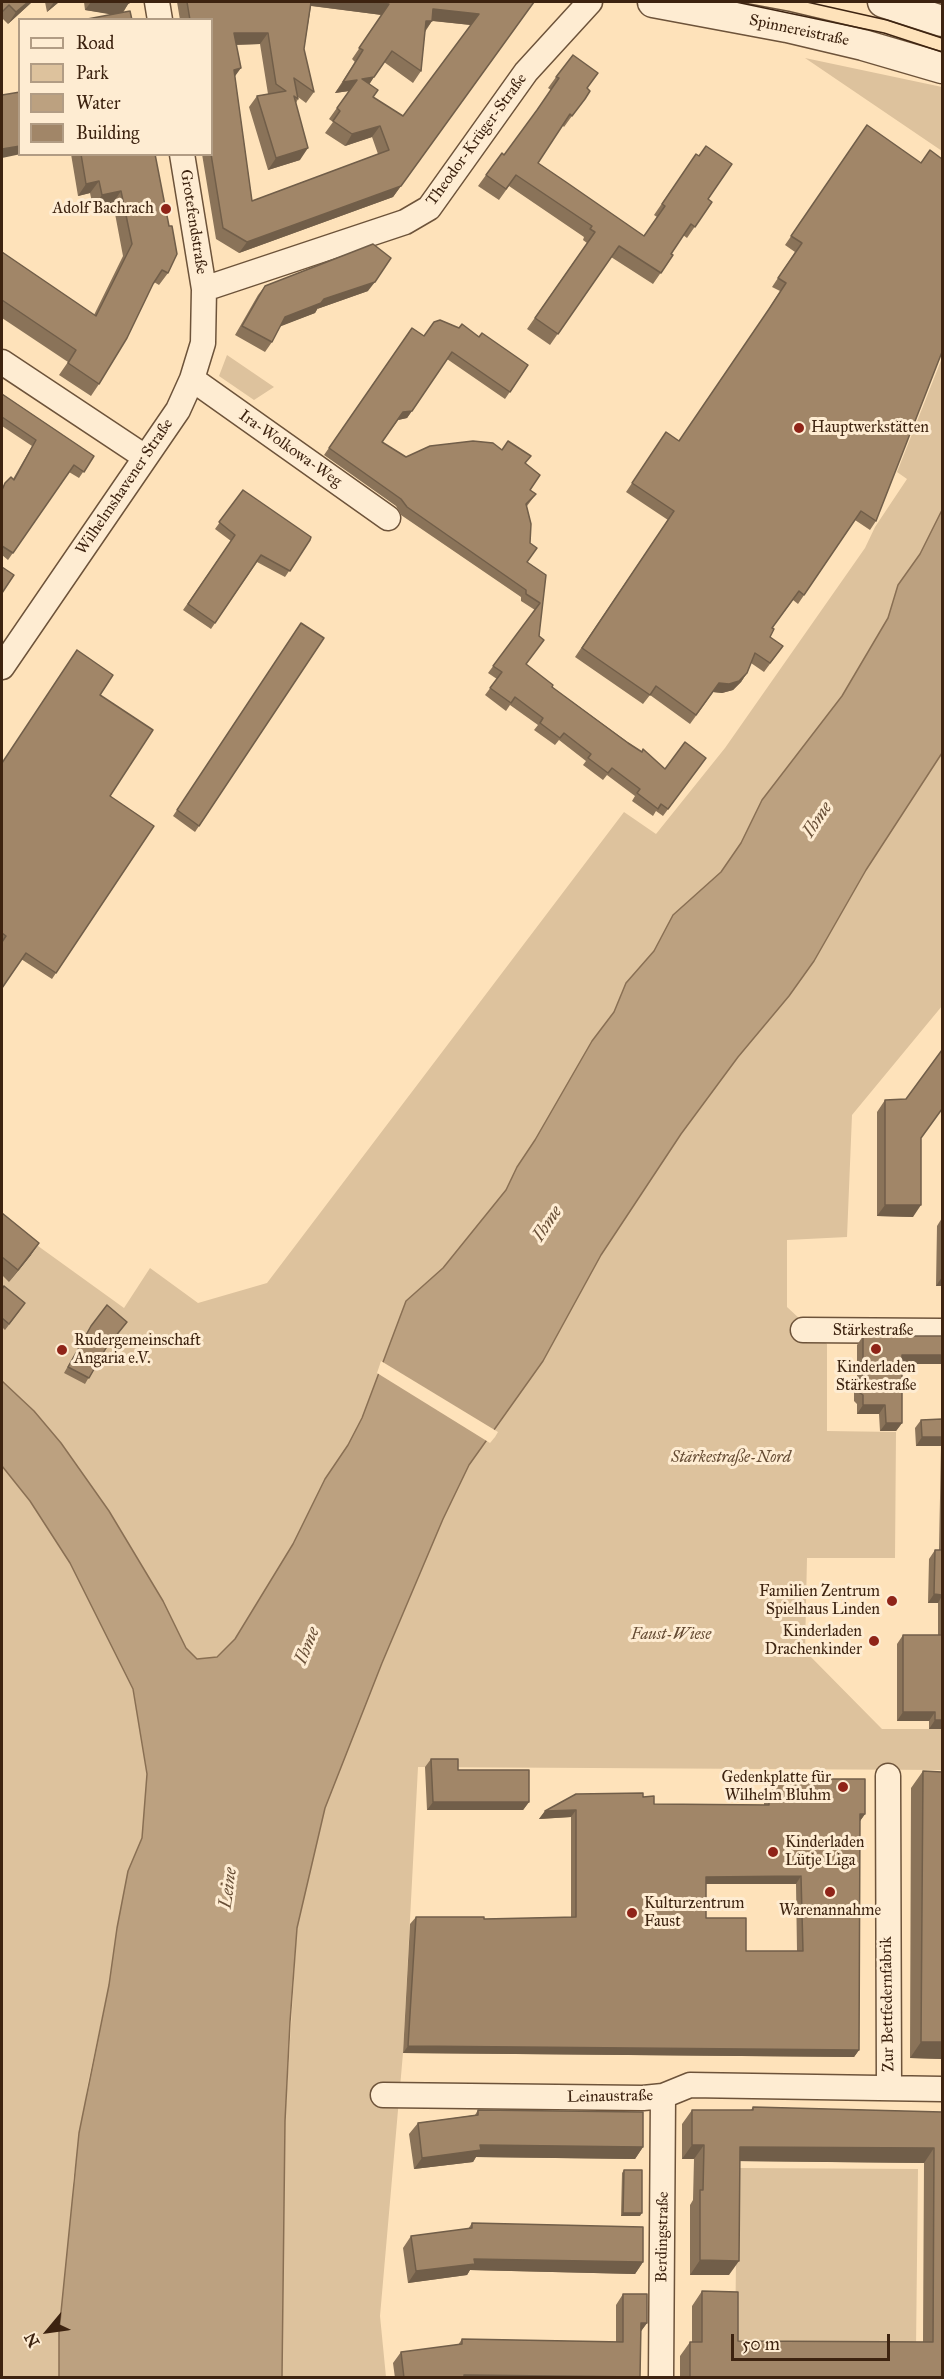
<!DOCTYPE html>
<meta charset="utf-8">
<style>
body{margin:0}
#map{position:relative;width:944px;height:2379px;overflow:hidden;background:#fee2ba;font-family:"IM FELL Great Primer",serif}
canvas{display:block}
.frame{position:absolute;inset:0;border:3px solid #3d2310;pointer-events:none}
.legend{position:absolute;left:18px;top:18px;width:195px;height:138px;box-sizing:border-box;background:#feecd2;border:2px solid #b19c84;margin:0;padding:8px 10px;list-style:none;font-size:18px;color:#3d2310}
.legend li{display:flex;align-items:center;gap:12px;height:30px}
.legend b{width:30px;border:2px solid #b19c84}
.north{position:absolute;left:18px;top:2301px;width:60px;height:60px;-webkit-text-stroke:4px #feecd2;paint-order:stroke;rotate:241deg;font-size:16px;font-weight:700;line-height:24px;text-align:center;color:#3d2310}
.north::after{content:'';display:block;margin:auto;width:21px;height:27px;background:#3d2310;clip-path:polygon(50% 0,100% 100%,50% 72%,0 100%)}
.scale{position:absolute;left:731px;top:2334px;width:159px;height:27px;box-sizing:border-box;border:3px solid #3d2310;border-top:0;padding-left:8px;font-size:18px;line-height:21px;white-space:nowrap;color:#3d2310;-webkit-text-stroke:4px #feecd2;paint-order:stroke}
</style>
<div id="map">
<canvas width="944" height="2379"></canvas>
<div class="frame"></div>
<ul class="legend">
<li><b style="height:8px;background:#feecd2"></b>Road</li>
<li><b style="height:16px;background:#ddc29d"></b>Park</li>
<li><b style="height:16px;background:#bca180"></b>Water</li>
<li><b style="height:16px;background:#a18668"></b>Building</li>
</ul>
<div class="north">N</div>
<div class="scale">50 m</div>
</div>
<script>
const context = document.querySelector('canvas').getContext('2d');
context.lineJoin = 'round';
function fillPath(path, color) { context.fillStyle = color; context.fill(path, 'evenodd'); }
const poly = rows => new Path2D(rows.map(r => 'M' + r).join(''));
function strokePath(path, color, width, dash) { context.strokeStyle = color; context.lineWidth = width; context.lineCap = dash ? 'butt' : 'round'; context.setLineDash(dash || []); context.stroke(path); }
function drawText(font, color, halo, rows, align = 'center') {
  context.font = font + ' "IM FELL Great Primer",serif'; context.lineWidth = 6; context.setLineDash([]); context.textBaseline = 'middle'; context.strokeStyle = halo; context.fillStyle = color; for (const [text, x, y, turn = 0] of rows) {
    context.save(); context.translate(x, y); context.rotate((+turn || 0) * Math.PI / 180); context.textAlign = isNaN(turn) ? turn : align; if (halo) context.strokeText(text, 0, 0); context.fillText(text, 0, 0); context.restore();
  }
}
fillPath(poly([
 [805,58,942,87,942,151],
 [227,355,274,387,254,400,219,376],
 [942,358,942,510,920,554,898,585,888,618,842,696,762,800,741,843,721,872,673,915,654,951,626,983,614,1012,592,1041,535,1140,517,1167,506,1190,443,1268,406,1301,362,1418,348,1446,325,1479,293,1544,235,1639,216,1657,197,1659,186,1648,163,1601,109,1511,61,1443,34,1411,2,1381,2,1220,124,1308,150,1268,198,1303,267,1283,624,812,656,834,725,748,865,548,875,527,907,479,897,472],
 [942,753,942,1006,852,1115,847,1237,787,1240,787,1307,827,1344,827,1431,896,1432,895,1558,807,1558,805,1651,882,1729,942,1729,942,1770,418,1767,403,2053,380,2316,386,2377,282,2378,285,2121,297,1928,325,1808,353,1733,443,1519,469,1465,543,1361,601,1255,681,1134,738,1057,789,996,814,961,866,870],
 [2,1466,30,1501,70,1563,133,1690,147,1774,142,1838,128,1871,117,1928,109,1985,88,2083,73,2181,72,2219,59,2332,59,2377,2,2377],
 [737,2168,918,2169,916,2349,735,2350]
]), '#ddc29d');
const water = poly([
 [942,510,942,753,866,870,814,961,789,996,738,1057,681,1134,601,1255,543,1361,469,1465,443,1519,382,1663,325,1808,297,1928,290,2022,285,2121,282,2377,59,2377,59,2332,79,2133,109,1985,117,1928,128,1871,142,1838,147,1774,133,1689,70,1563,30,1501,2,1466,2,1381,34,1411,61,1443,109,1511,163,1601,186,1648,197,1659,217,1657,235,1639,293,1544,325,1479,348,1445,362,1418,406,1301,443,1268,506,1190,517,1167,535,1140,592,1041,614,1012,626,983,654,951,673,915,721,872,741,843,762,800,842,696,888,618,898,585,920,554,942,510]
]);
fillPath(water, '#bca180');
strokePath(water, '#896f53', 1.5);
fillPath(poly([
 [381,1361,498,1432,495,1437,490,1443,377,1373]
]), '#fee2ba');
const minor = poly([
 [157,2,160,20],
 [204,289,405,222,429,208,526,72,590,2],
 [2,362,145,457],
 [192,379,388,518],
 [2,667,178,410,192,379,203,343,204,289,182,154],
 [803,1330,942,1331],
 [888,1776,889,2088],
 [383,2095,643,2098,663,2096,690,2085,942,2089],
 [661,2378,663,2096]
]);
const tertiary = poly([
 [653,2,787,27,863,45,942,68],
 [883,2,942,21]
]);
strokePath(minor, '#6d533a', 27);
strokePath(tertiary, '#6d533a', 33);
strokePath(minor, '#feecd2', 24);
strokePath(tertiary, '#feecd2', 30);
strokePath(poly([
 [736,2,884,33,942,52],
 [807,2,887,20,942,38]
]), '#3d2310', 1.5);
fillPath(poly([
 [2,2,32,2,8,24,2,18],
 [45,2,59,2,47,12],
 [84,2,129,2,123,13,112,14,85,10],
 [177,2,534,2,393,197,239,253,216,239,202,154,212,154,212,20,180,20],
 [311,6,382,15,352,59,355,62,335,93,349,91,329,119,333,122,325,133,345,146,372,137,378,154,252,201,235,77,236,45,260,44,268,94,257,96,249,107,268,170,300,160,296,103,298,99,298,97,306,103,314,92,304,49],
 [432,21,471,25,403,116,373,97,369,84,384,62,413,83,421,71,425,32],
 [556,77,587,88,590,91,564,127,562,125,538,163,644,236,657,217,654,215,671,190,708,199,712,202,687,238,683,235,671,254,673,255,653,284,611,257,550,345,527,329,587,243,583,240,584,237,509,186,499,200,478,186,502,153,504,155,536,112,551,90,548,88],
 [867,125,876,521,870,530,855,520,798,604,793,600,772,628,770,637,783,646,764,672,751,663,747,673,741,682,733,690,722,693,713,692,690,724,650,695,643,704,575,657,668,520,626,492,666,432,679,441,763,318,780,291,772,287,795,252,785,245],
 [71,154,155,154,168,273,159,285,154,282,99,384,91,396,59,375,68,362,2,318,2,252,94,315,123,256,113,203,93,207,90,193,78,196],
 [265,286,368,291,317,309,315,313,280,326,272,342,265,352,235,335,258,295],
 [412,328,424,336,479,337,528,365,505,399,447,359,407,418,398,420,382,442,406,457,502,449,526,463,530,490,536,494,527,506,527,562,546,575,526,664,552,687,665,769,706,758,663,816,656,811,653,816,632,801,635,796,607,775,603,780,583,765,586,761,559,740,555,745,534,730,538,725,510,705,506,711,485,695,497,679,488,673,535,610,521,601,521,597,401,515,396,506,324,455],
 [2,394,94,456,79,478,69,472,8,560,2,555,2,489,5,483,13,479,32,446,2,426],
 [243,490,310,540,285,577,257,562,211,629,183,610,231,541,215,529],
 [301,623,324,638,195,832,173,816],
 [100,695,110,796,154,826,52,979,21,959,2,988,2,763],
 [885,1100,921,1139,913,1217,877,1216,877,1112],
 [2,1213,31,1255,9,1282,2,1275],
 [942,1218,942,1286,936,1286,937,1226],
 [2,1289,21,1309,5,1330,2,1327],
 [127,1322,104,1351,85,1384,64,1373,91,1326],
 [863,1336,942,1336,942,1729,929,1729,929,1721,897,1721,897,1644,903,1635,938,1635,938,1603,928,1603,929,1559,935,1550,939,1550,941,1446,916,1446,915,1428,921,1420,941,1419,941,1364,902,1364,902,1423,896,1431,880,1431,879,1414,857,1414,857,1404,854,1401,854,1392,857,1388,857,1345],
 [431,1759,458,1770,529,1802,523,1810,427,1810,425,1767],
 [923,1771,942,1772,942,2059,910,2058,911,1788],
 [769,1779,865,1814,860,1821,859,2050,854,2057,403,2053,410,1924,416,1917,484,1919,571,1917,571,1817,539,1819,545,1811,643,1797,654,1804,764,1805,764,1787],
 [706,1884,796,1884,797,1951,746,1951,706,1918],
 [753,2107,942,2112,942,2378,680,2378,680,2356,690,2342,692,2342,692,2306,702,2291,738,2341,923,2342,924,2163,740,2161,729,2275,690,2275,690,2205,693,2200,694,2159,682,2159,682,2124,692,2110,751,2110],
 [478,2110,643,2147,635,2159,476,2157,473,2162,414,2169,409,2134,418,2123,475,2115],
 [624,2170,640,2216,621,2216,622,2173],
 [472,2223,643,2262,635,2274,470,2270,467,2275,408,2283,403,2248,411,2236,468,2229],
 [623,2294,647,2323,641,2331,640,2378,395,2378,393,2363,401,2352,458,2345,462,2339,616,2342,616,2305]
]), '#8a7359');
fillPath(poly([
 [28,2,32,2,8,24,16,12],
 [54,2,59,2,47,12],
 [91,2,115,2,129,3,120,16,85,10],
 [307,2,371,2,389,4,382,15,305,5],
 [534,2,393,197,239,253,247,242,401,186],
 [433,9,479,14,471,25,425,20],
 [426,21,432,21,424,32],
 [234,33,268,33,260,44,226,45],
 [241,68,233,79,234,70],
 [374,77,367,88,362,79],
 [357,80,349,91,335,93,343,82],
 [380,126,372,137,345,146,352,134],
 [20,146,20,154,21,154,2,158,2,149],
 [308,148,300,160,268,170,276,158],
 [99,181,90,193,78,196,86,184],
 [121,191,113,203,93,207,102,195],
 [375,282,368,291,317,309,324,299],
 [321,303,315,313,279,327,285,317],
 [412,411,407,418,398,420,403,412],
 [747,673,741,682,733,690,722,693,713,692,690,724,719,683],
 [885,1205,921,1205,913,1217,877,1216],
 [39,1243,31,1255,9,1282,18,1270],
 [942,1277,942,1286,936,1286],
 [902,1355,942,1355,942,1361,941,1364,896,1364],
 [863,1405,885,1405,879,1414,857,1414],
 [886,1423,902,1423,896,1431,880,1431],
 [922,1437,942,1437,942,1443,941,1446,916,1446],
 [934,1594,942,1595,942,1596,938,1603,928,1603],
 [903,1712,935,1712,929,1721,897,1721],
 [935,1720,942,1720,942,1729,929,1729],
 [433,1802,529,1802,523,1810,427,1810],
 [576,1810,571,1817,539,1819,545,1811],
 [860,1814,865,1814,860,1821],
 [801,1876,796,1884,701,1884,706,1877],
 [921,2042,942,2042,942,2059,910,2058],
 [408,2046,859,2050,854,2057,403,2053],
 [480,2145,643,2147,635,2159,476,2157,473,2162,414,2169,422,2158],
 [692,2145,704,2145,694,2159,682,2159],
 [740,2147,934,2148,924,2163,730,2161],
 [623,2213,642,2213,640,2216,621,2216],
 [474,2259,643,2262,635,2274,470,2270,467,2275,408,2283,416,2271],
 [700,2260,739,2261,729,2275,690,2275],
 [641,2323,647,2323,639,2334],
 [464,2375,640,2378,462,2378]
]), '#715e49');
const building = poly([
 [2,2,28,2,16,12,9,5,2,12,2,2],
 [115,2,129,2,129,3,115,2],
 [187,2,311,2,304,49,314,92,294,78,298,99,294,96,308,148,276,158,257,96,286,91,276,84,268,33,234,33,241,68,234,70,252,201,389,150,380,126,352,134,333,121,340,111,337,108,357,80,343,82,363,50,359,48,389,4,371,2,534,2,401,186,247,242,223,228,211,154,212,20,190,20,187,2],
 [433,9,479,14,403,116,373,97,378,90,362,79,374,77,392,51,421,71,426,21,432,21,433,9],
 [130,11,132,20,82,20,130,11],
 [573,55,598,73,587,88,590,91,585,99,572,116,570,114,538,163,566,182,644,236,665,206,662,204,696,154,699,156,706,146,732,164,708,199,712,202,695,227,691,224,671,254,673,255,661,273,619,246,558,334,535,318,595,232,590,229,592,226,516,175,506,189,486,175,502,153,504,155,537,110,559,78,556,77,573,55],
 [20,92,20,146,2,149,2,95,20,92],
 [867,125,921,163,930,150,942,159,942,352,876,521,861,511,804,595,799,591,772,628,774,629,770,637,783,646,770,663,755,653,747,673,739,681,729,684,719,683,696,715,656,686,650,695,582,648,674,511,632,483,666,432,679,441,769,309,786,283,778,278,802,243,791,236,867,125],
 [81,154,155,154,169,226,172,226,177,254,168,273,162,270,153,284,127,338,99,384,68,363,76,350,2,300,2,252,96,316,132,244,121,191,102,195,99,181,86,184,81,154],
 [373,244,391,258,375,282,324,299,321,303,285,317,272,342,242,326,265,286,373,244],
 [440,320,459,328,462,324,479,337,482,333,528,365,510,392,452,352,412,411,403,412,382,442,406,457,430,446,473,441,493,443,502,450,508,441,531,456,525,463,540,475,530,490,536,494,526,504,531,524,530,543,537,548,527,562,546,575,539,636,544,640,526,664,553,685,552,687,628,743,642,752,643,749,665,769,685,742,706,758,668,809,661,804,658,809,637,793,640,789,612,768,608,773,588,758,591,754,564,733,560,738,540,723,543,718,515,697,511,703,490,688,502,672,493,666,540,603,526,594,526,590,407,507,401,499,329,448,412,328,424,336,434,322,440,320],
 [2,394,94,456,84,472,74,465,13,553,2,546,2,490,5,483,11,477,14,480,36,440,2,417,2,394],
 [243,490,311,537,310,540,290,571,261,555,215,623,188,604,235,535,219,522,243,490],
 [2,567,14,575,2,593,2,567],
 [301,623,324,638,199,826,177,810,301,623],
 [77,650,113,675,100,695,153,730,110,796,154,826,56,973,26,953,2,988,2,942,6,936,2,933,2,763,77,650],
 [942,1050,942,1109,921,1138,921,1205,885,1205,885,1100,906,1099,942,1050],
 [2,1213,39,1243,18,1270,2,1257,2,1213],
 [4,1286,25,1303,9,1324,2,1318,2,1289,4,1286],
 [107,1305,127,1322,106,1348,89,1378,68,1367,91,1326,107,1305],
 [863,1336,942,1336,942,1355,902,1355,902,1423,886,1423,885,1405,863,1405,863,1395,860,1393,860,1383,863,1380,863,1336],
 [942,1419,942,1437,922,1437,921,1420,942,1419],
 [935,1550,942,1550,942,1595,934,1594,935,1550],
 [903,1635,942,1635,942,1720,935,1720,935,1712,903,1712,903,1635],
 [431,1759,458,1759,458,1770,529,1770,529,1802,433,1802,431,1759],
 [923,1771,942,1772,942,2042,921,2042,923,1771],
 [769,1779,865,1779,865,1814,860,1814,859,2050,408,2046,416,1917,484,1917,484,1919,576,1917,576,1810,545,1811,576,1794,643,1793,643,1797,654,1796,654,1804,769,1805,769,1779],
 [801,1876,803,1951,746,1951,746,1918,706,1918,706,1877,801,1876],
 [753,2107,942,2112,942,2378,690,2377,690,2342,702,2342,702,2291,738,2292,738,2341,933,2342,934,2148,740,2147,739,2261,700,2260,700,2190,703,2190,704,2145,692,2145,692,2110,753,2110,753,2107],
 [478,2110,643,2112,643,2147,480,2145,481,2150,422,2158,418,2123,478,2115,478,2110],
 [624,2170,642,2170,642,2213,623,2213,624,2170],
 [472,2223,643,2227,643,2262,474,2259,475,2264,416,2271,411,2236,472,2228,472,2223],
 [623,2294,647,2294,647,2323,641,2323,640,2377,464,2375,464,2378,404,2378,401,2352,462,2344,462,2339,623,2342,623,2294]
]);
fillPath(building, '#a18668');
strokePath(building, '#715e49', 1.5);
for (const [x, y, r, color] of [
 [166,209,6,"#8f2418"],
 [799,428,6,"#8f2418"],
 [876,1349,6,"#8f2418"],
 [62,1350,6,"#8f2418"],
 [892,1601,6,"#8f2418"],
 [874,1641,6,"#8f2418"],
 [843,1787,6,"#8f2418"],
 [773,1852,6,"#8f2418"],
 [830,1892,6,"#8f2418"],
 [632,1913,6,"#8f2418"]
]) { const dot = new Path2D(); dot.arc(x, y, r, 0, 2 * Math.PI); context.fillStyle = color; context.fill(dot); strokePath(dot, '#feecd2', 2); }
drawText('16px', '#3d2310', '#feecd2', [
 ["Spinnereistraße",799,31,12],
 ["Theodor-Krüger-Straße",477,140,-54],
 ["Grotefendstraße",193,222,81],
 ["Ira-Wolkowa-Weg",290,449,35],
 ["Wilhelmshavener Straße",125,487,-56],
 ["Stärkestraße",873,1331],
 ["Zur Bettfedernfabrik",888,2004,-91],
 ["Leinaustraße",610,2097,-1],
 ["Berdingstraße",663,2237,-89]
]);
drawText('16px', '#3d2310', '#feecd2', [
 ["Adolf Bachrach",154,209],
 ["Hauptwerkstätten",811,428,"left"],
 ["Rudergemeinschaft",74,1341,"left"],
 ["Angaria e.V.",74,1359,"left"],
 ["Kinderladen",876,1368,"center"],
 ["Stärkestraße",876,1386,"center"],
 ["Familien Zentrum",880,1592],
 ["Spielhaus Linden",880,1610],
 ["Kinderladen",862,1632],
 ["Drachenkinder",862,1650],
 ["Gedenkplatte für",831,1778],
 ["Wilhelm Bluhm",831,1796],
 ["Kinderladen",785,1843,"left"],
 ["Lütje Liga",785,1861,"left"],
 ["Kulturzentrum",644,1904,"left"],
 ["Faust",644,1922,"left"],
 ["Warenannahme",830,1911,"center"]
], 'right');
drawText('italic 16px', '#654b33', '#feecd2', [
 ["Stärkestraße-Nord",731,1458],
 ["Faust-Wiese",671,1635]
]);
drawText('italic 18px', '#694f37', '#feecd2', [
 ["Ihme",818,820,-56],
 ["Ihme",548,1224,-56],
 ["Ihme",308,1646,-68],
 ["Leine",229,1888,-82]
]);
</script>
